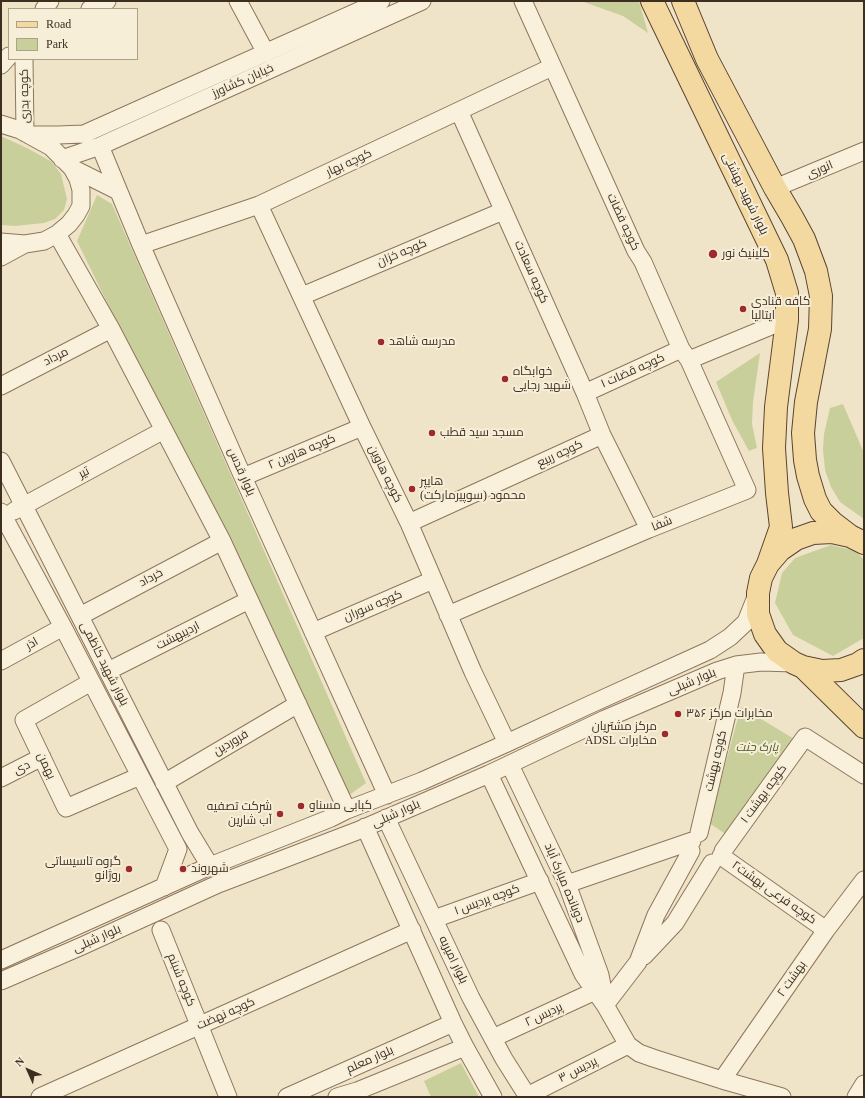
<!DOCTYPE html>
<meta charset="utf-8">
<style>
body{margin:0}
#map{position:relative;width:865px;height:1098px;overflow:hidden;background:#f0e4c8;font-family:"Times New Roman",serif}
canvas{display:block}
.frame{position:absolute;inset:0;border:2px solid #3d2e20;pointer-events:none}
.legend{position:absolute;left:8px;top:8px;width:130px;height:52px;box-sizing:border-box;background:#f7eed8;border:1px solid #ada18e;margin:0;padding:5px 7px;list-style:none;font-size:12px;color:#3d2e20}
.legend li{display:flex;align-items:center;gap:8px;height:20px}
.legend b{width:20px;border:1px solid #ada18e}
.north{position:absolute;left:8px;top:1050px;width:40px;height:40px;-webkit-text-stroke:3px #f7eed8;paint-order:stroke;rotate:315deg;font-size:11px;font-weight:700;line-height:16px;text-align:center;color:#3d2e20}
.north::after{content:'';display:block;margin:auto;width:14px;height:18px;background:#3d2e20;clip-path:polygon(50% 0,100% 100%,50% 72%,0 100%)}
</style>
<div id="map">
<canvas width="865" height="1098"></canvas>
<div class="frame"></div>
<ul class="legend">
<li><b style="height:5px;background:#f3d9a0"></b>Road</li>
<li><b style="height:11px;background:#c9cf9b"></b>Park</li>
</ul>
<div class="north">N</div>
</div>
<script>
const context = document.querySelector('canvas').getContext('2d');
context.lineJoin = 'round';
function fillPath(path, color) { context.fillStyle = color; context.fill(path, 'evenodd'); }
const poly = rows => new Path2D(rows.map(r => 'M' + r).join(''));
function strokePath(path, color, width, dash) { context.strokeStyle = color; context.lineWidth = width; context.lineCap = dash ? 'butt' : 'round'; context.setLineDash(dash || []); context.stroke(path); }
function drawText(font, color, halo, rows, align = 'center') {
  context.font = font + ' "Times New Roman",Cairo,serif'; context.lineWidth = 4; context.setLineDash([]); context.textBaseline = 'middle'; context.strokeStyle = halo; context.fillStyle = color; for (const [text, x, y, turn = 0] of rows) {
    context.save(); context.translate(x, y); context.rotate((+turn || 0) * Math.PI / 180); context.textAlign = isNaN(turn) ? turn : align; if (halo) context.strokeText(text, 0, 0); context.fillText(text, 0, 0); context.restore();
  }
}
fillPath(poly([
 [581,1,639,1,648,33,623,16],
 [1,136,29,149,52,162,61,174,67,199,64,210,55,219,44,223,15,226,1,225],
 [97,195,112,204,366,783,348,796,77,241],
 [760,353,753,402,752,424,757,448,749,451,732,420,716,382],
 [843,404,864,453,864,519,840,502,831,487,825,470,823,450,824,434,830,408],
 [831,545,856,551,864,560,864,638,833,656,793,635,775,603,782,573,795,558],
 [741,707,796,740,727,835,709,823],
 [461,1063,479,1097,431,1097,424,1081]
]), '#c9cf9b');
const minor = poly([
 [238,1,266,53],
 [523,1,636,251,643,262,681,349,689,360,771,326],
 [44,9,50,1],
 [90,9,107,1],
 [24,59,25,133],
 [1,65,9,56],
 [459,111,585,393,602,435,649,529],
 [1,124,20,130,51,147,72,168,78,179,81,190,81,206,76,215,69,224,57,234,44,241,25,244,1,242],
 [29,135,58,135,84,134,381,1],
 [100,146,141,245,243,477,387,795],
 [62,159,100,146,422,1],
 [72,168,118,191],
 [775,188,864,151],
 [259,205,362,427,409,523,473,672,507,743],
 [57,234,111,329,222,541,347,810],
 [141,245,259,205,552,67],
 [1,257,25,244],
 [302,296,503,211],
 [1,386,111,329],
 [585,393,681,349],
 [1,461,190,833,210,866],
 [243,477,362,427],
 [14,511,164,430],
 [1,512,63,627,178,849,164,887],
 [409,523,602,435],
 [448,615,649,529,747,490,689,360],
 [80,616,222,541],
 [313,632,433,580],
 [1,661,63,627],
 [108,671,249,600],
 [91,682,24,720,66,808,140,776],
 [510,765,567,884,600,975,605,1001],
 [489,774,583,974,605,1005,628,1045,639,1053,653,1058,722,1080,782,1097],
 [1,778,42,757],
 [164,783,298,704],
 [386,818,471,998,504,1059,528,1097],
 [365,827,453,1023,465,1047,493,1097],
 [699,833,732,693,736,665],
 [723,851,805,737,864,775],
 [721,856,826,930],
 [567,884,692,841],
 [434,919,540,881],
 [161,930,228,1097],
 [644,956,675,923,712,863],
 [1,960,210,866,331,818,347,810,422,781,507,743,589,705,710,650,730,637,746,622,756,597],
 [1,981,82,946,218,884,357,831,489,774,605,719,717,671,736,665,761,662,794,663],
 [605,1005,638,962,656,915,691,851],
 [493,1038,595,991],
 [722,1080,826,930,864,880],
 [527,1096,628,1045],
 [40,1097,412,930],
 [287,1097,453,1023],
 [337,1097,357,1091,465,1047],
 [856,1097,864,1084]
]);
const major = poly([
 [652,1,777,260,787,293,787,320,776,407,774,448,777,493,781,527,768,564],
 [683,1,707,59,775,188,792,217,804,239,816,271,821,296,820,329,806,402,803,433,805,460,808,476,815,499,821,511,833,523,850,536],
 [864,543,850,536,832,532,813,533,796,539,780,550,768,564,761,578,758,593,758,614,765,634,777,651,794,663,803,667,822,671,841,670,858,664,864,660],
 [803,667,864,727]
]);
strokePath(minor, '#8d765c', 19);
strokePath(major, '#5b4430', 24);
strokePath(minor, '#faf1dc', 17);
strokePath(major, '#f3d9a0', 22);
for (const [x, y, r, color] of [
 [713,254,5,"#9e2a2b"],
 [743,309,4,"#9e2a2b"],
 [381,342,4,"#9e2a2b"],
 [505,379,4,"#9e2a2b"],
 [432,433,4,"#9e2a2b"],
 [412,489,4,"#9e2a2b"],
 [678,714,4,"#9e2a2b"],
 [665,734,4,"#9e2a2b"],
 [301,806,4,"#9e2a2b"],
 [280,814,4,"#9e2a2b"],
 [129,869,4,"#9e2a2b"],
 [183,869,4,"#9e2a2b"]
]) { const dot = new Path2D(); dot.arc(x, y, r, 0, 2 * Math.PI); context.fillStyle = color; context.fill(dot); strokePath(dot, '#f7eed8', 1.5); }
drawText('12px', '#3d2e20', '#f7eed8', [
 ["خیابان کشاورز",243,81,-24],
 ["کوچه بدری",25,96,-91],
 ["کوچه بهار",349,163,-25],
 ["انوری",820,170,-23],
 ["بلوار شهید بهشتی",745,194,64],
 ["کوچه فضات",623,222,65],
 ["کوچه خزان",402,253,-23],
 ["کوچه سعادت",531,272,66],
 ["مرداد",56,357,-27],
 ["کوچه قضات ۱",633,371,-24],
 ["کوچه هاوین ۲",302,452,-23],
 ["کوچه ربیع",560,454,-25],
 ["بلوار قدس",241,472,66],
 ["تیر",84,473,-28],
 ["کوچه هاوین",385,474,64],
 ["شفا",662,524,-22],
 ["خرداد",151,578,-28],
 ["کوچه سوران",373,606,-23],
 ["اردیبهشت",178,636,-27],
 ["اذر",32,644,-29],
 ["بلوار شهید کاظمی",104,664,63],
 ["بلوار شبلی",692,682,-23],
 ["فروردین",231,743,-31],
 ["کوچه بهشت",716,761,-77],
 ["بهمن",46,766,65],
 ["دی",22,768,-27],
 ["کوچه بهشت ۱",764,794,-54],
 ["بلوار شبلی",396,814,-24],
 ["دوبانده مبارک آباد",564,883,67],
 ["کوچه فرعی بهشت۲",774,893,35],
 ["کوچه پردیس ۱",487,900,-20],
 ["بلوار شبلی",97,939,-24],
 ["بلوار امیریه",453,960,64],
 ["بهشت ۲",792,979,-55],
 ["کوچه شبنم",181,980,68],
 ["کوچه نهضت",226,1014,-24],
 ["پردیس ۲",544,1015,-25],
 ["بلوار معلم",370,1060,-24],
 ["پردیس ۳",578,1070,-27]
]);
drawText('12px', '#3d2e20', '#f7eed8', [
 ["کلینیک نور",722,254],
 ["کافه قنادی",751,302],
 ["ایتالیا",751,316],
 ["مدرسه شاهد",389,342],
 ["خوابگاه",513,372],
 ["شهید رجایی",513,386],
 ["مسجد سید قطب",440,433],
 ["هایپر",420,482],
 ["(سوپیرمارکت) محمود",420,496],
 ["مخابرات مرکز ۳۵۶",686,714],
 ["مرکز مشتریان",657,727,"right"],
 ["ADSL مخابرات",657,741,"right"],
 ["کبابی مسناو",309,806],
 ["شرکت تصفیه",272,807,"right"],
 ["آب شارین",272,821,"right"],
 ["گروه تاسیساتی",121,862,"right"],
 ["روژانو",121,876,"right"],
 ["شهروند",191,869]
], 'left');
drawText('italic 12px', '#4d5a26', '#f7eed8', [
 ["پارک جنت",757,748]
]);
</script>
